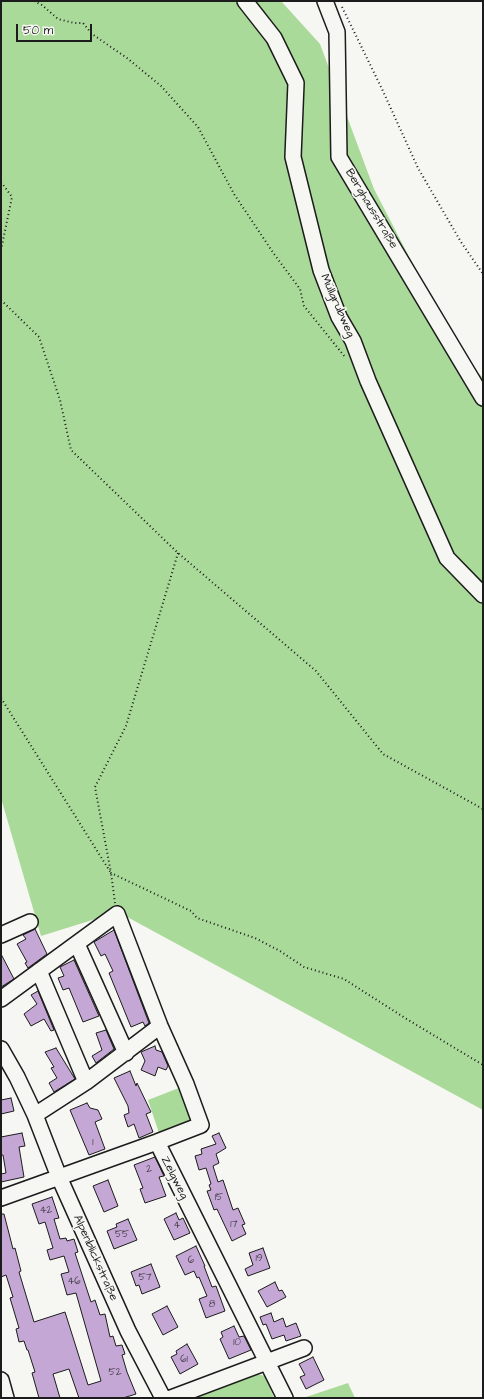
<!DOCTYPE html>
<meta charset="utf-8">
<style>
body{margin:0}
#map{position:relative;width:484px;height:1399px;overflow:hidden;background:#f6f6f2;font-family:"Architects Daughter",sans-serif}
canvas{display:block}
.frame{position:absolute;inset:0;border:2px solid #1c1c1c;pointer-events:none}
.scale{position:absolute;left:16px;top:24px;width:76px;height:18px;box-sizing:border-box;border:2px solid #1c1c1c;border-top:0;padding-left:5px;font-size:12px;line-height:14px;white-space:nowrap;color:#1c1c1c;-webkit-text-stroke:3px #f6f6f2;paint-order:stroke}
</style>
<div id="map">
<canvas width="484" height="1399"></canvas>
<div class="frame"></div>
<div class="scale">50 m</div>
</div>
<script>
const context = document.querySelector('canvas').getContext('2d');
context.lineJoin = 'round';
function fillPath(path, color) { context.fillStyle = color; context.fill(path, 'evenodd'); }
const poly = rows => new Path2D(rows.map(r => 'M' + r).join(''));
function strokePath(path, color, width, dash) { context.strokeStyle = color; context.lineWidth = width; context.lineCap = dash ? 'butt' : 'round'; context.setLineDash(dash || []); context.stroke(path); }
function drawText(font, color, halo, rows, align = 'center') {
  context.font = font + ' "Architects Daughter",sans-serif'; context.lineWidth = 3.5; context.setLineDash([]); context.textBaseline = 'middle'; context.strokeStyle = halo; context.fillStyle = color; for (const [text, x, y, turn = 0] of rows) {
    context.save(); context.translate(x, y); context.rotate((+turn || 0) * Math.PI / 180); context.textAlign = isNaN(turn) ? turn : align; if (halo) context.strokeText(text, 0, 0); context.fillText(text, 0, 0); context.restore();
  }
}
fillPath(poly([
 [1,1,281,1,320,44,374,189,457,349,483,378,483,1110,118,912,41,936,1,798],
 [184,1086,192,1123,160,1136,148,1100],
 [250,1372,265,1376,274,1398,180,1398],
 [348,1383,355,1398,303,1398]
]), '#aada99');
const building = poly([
 [35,929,47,954,28,968,25,963,27,962,17,944,26,939,23,935,35,929],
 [114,930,149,1023,145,1026,143,1022,131,1027,109,973,113,971,105,954,101,956,94,942,114,930],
 [1,954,14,979,1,987,1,954],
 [74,960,99,1016,83,1022,69,988,63,990,58,978,64,976,60,967,74,960],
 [38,991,54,1030,51,1031,44,1019,31,1026,24,1014,37,1004,31,995,38,991],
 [106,1030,114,1049,96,1063,92,1056,102,1050,96,1033,106,1030],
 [155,1046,156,1050,162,1052,168,1066,166,1070,158,1067,155,1076,141,1070,145,1061,141,1052,155,1046],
 [56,1048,75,1079,54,1092,49,1083,57,1078,51,1068,54,1067,45,1052,56,1048],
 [130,1071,136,1086,137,1083,151,1112,146,1114,153,1132,139,1138,134,1124,128,1127,124,1115,129,1113,128,1106,114,1078,130,1071],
 [11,1098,14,1111,1,1114,1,1100,11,1098],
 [87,1103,90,1108,98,1110,102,1119,95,1122,105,1149,89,1155,70,1110,87,1103],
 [22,1133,25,1146,19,1147,24,1177,1,1182,1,1174,6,1173,3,1155,1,1155,1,1137,22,1133],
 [219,1133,226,1148,216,1154,219,1163,213,1166,218,1182,223,1180,233,1210,238,1208,245,1224,242,1225,246,1234,232,1241,217,1209,214,1210,207,1191,211,1190,209,1185,211,1184,206,1168,199,1170,195,1156,202,1154,201,1149,216,1144,212,1136,219,1133],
 [155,1157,164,1176,159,1177,166,1196,145,1203,140,1189,143,1188,134,1165,155,1157],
 [108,1180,118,1206,104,1212,93,1186,108,1180],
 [52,1197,59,1218,54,1219,60,1239,66,1238,67,1241,74,1239,78,1252,75,1253,91,1302,95,1300,100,1315,105,1314,110,1337,113,1336,116,1346,122,1345,125,1354,122,1355,127,1372,136,1394,123,1398,79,1398,69,1369,53,1374,60,1398,39,1398,32,1373,35,1372,28,1350,27,1350,24,1341,19,1342,16,1329,19,1328,10,1298,13,1297,6,1275,1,1277,1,1214,4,1214,13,1249,15,1248,21,1271,19,1272,34,1322,65,1312,88,1385,101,1381,76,1293,67,1295,61,1274,69,1272,64,1256,50,1260,47,1250,53,1248,45,1222,39,1224,32,1204,52,1197],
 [176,1213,179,1220,183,1218,190,1233,174,1240,164,1219,176,1213],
 [128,1219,137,1240,114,1249,107,1231,117,1227,116,1224,128,1219],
 [196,1246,205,1266,204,1266,212,1287,216,1286,225,1311,206,1318,199,1299,207,1296,199,1277,197,1278,194,1271,185,1275,176,1256,196,1246],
 [263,1248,270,1268,248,1276,245,1269,253,1265,249,1253,263,1248],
 [151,1264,160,1287,142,1294,139,1285,136,1286,131,1272,151,1264],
 [275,1282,279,1291,282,1290,286,1297,267,1307,258,1291,275,1282],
 [167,1306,178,1327,163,1335,152,1314,167,1306],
 [271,1313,274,1322,283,1318,286,1327,296,1323,301,1336,286,1341,284,1335,272,1339,266,1324,263,1325,260,1317,271,1313],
 [234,1326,239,1337,244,1336,251,1350,229,1359,220,1339,223,1337,221,1332,234,1326],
 [187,1344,198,1364,180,1374,171,1357,177,1354,176,1351,187,1344],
 [313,1357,324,1380,306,1389,300,1377,305,1375,299,1364,313,1357]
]);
fillPath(building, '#c4a7d4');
strokePath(building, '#1c1c1c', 1);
const minor = poly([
 [245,1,274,38,296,83,293,157,321,270,339,317,353,341,368,381,447,558,483,595],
 [325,1,337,32,339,157,483,398],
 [1,935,30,922],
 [77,944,126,1053],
 [39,971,86,1082],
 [1,999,117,914,160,1026,186,1084,201,1125,157,1142,1,1198],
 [1,1049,17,1077,35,1115,59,1177,128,1331,163,1398],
 [35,1115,86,1082,160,1026],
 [157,1142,285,1398],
 [1,1380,6,1398],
 [171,1398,304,1348]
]);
strokePath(minor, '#1c1c1c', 18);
strokePath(poly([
 [34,1,42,5,58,19,74,23,83,23,92,34,127,58,161,86,198,127,234,194,274,254,300,289,304,306,345,357],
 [342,7,382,89,418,168,461,242,483,274],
 [1,118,1,125],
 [1,182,12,197,1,250],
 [1,300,39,337,60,400,71,450,178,553,316,671,383,754,483,809],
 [178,553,126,726,95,787,111,873,191,911,197,918,255,938,280,951,304,967,344,979,405,1018,483,1065],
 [1,698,111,873,115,903]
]), '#1c1c1c', 2, [1, 3]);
strokePath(minor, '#f6f6f2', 15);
drawText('10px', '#463f4a', null, [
 ["1",93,1143],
 ["2",149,1170],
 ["15",219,1198],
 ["42",46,1211],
 ["17",234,1225],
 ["4",177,1226],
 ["55",122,1235],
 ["19",259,1259],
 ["6",191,1261],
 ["57",145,1278],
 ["46",74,1282],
 ["8",212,1305],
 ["10",237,1343],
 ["61",184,1360],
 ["52",115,1373]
]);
drawText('12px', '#1c1c1c', '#f6f6f2', [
 ["Berghausstraße",371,209,59],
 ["Müllgrubweg",337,306,66],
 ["Zelgweg",174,1178,63],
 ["Alpenblickstraße",95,1258,66]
]);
</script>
